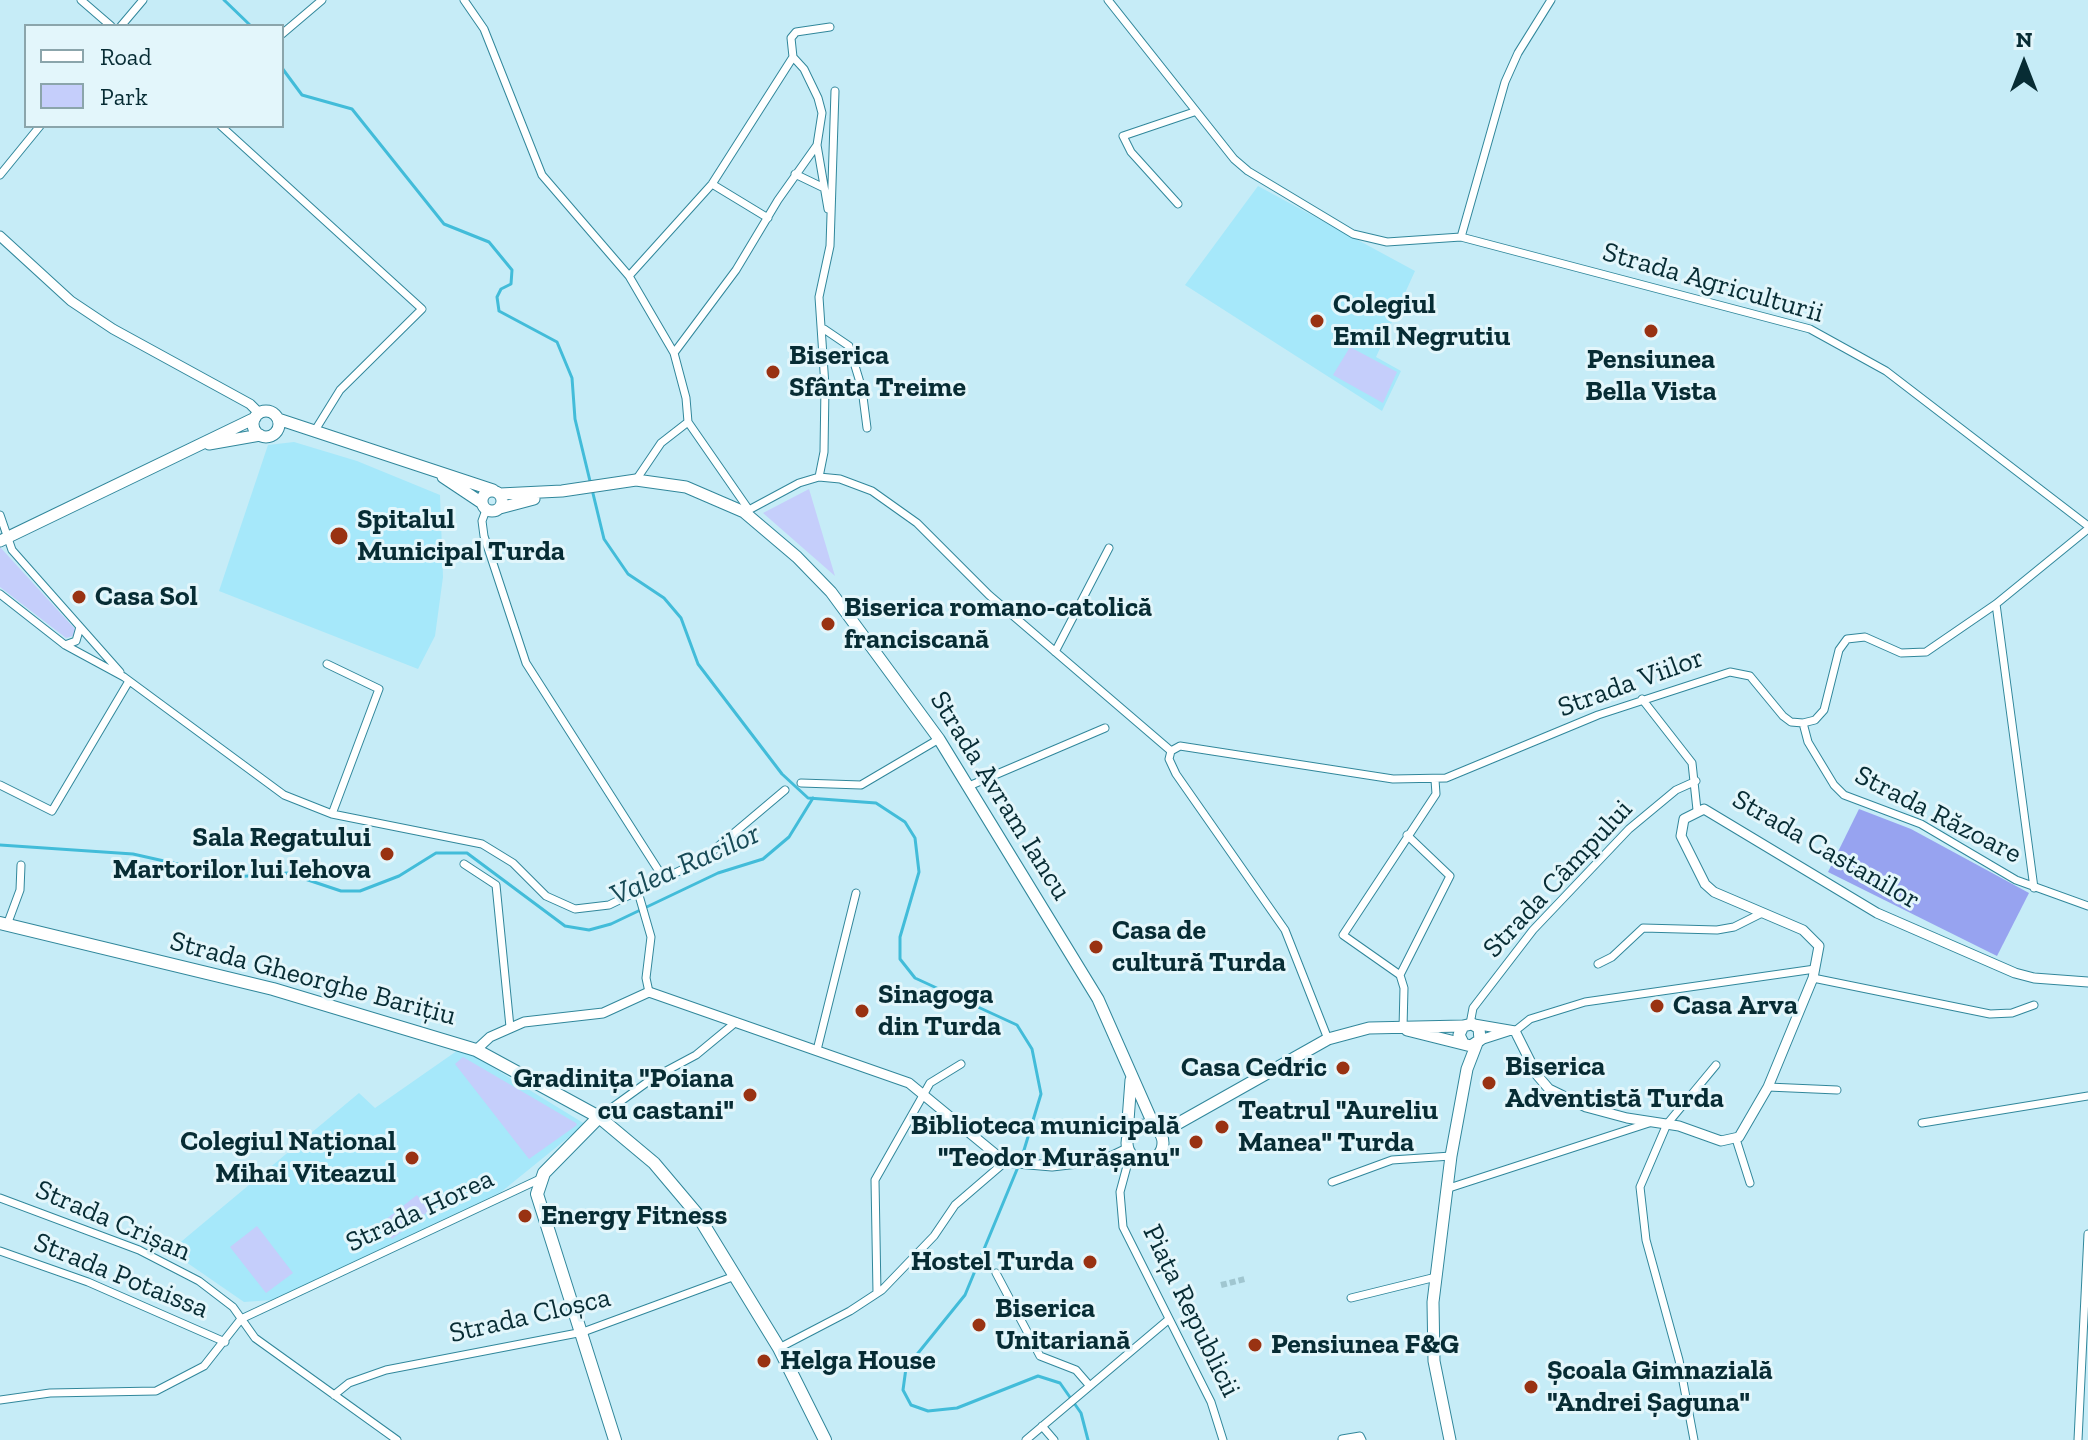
<!DOCTYPE html>
<meta charset="utf-8">
<style>
body{margin:0}
#map{position:relative;width:2088px;height:1440px;overflow:hidden;background:#c6ecf7;font-family:"Zilla Slab",serif}
canvas{display:block}
.legend{position:absolute;left:24px;top:24px;width:260px;height:104px;box-sizing:border-box;background:#e3f6fb;border:2px solid #8ba5ab;margin:0;padding:10px 14px;list-style:none;font-size:24px;color:#072c34}
.legend li{display:flex;align-items:center;gap:16px;height:40px}
.legend b{width:40px;border:2px solid #8ba5ab}
.north{position:absolute;left:1984px;top:24px;width:80px;height:80px;-webkit-text-stroke:6px #e3f6fb;paint-order:stroke;rotate:0deg;font-size:22px;font-weight:700;line-height:32px;text-align:center;color:#072c34}
.north::after{content:'';display:block;margin:auto;width:28px;height:36px;background:#072c34;clip-path:polygon(50% 0,100% 100%,50% 72%,0 100%)}
</style>
<div id="map">
<canvas width="2088" height="1440"></canvas>
<ul class="legend">
<li><b style="height:10px;background:#fff"></b>Road</li>
<li><b style="height:22px;background:#c5cefb"></b>Park</li>
</ul>
<div class="north">N</div>
</div>
<script>
const context = document.querySelector('canvas').getContext('2d');
context.lineJoin = 'round';
function fillPath(path, color) { context.fillStyle = color; context.fill(path, 'evenodd'); }
const poly = rows => new Path2D(rows.map(r => 'M' + r).join(''));
function strokePath(path, color, width, dash) { context.strokeStyle = color; context.lineWidth = width; context.lineCap = dash ? 'butt' : 'round'; context.setLineDash(dash || []); context.stroke(path); }
function drawText(font, color, halo, rows, align = 'center') {
  context.font = font + ' "Zilla Slab",serif'; context.lineWidth = 6; context.setLineDash([]); context.textBaseline = 'middle'; context.strokeStyle = halo; context.fillStyle = color; for (const [text, x, y, turn = 0] of rows) {
    context.save(); context.translate(x, y); context.rotate((+turn || 0) * Math.PI / 180); context.textAlign = isNaN(turn) ? turn : align; if (halo) context.strokeText(text, 0, 0); context.fillText(text, 0, 0); context.restore();
  }
}
fillPath(poly([
 [1258,186,1415,271,1376,357,1401,371,1382,411,1185,285],
 [294,442,357,461,440,495,443,577,435,636,418,669,219,591,268,445],
 [461,1048,585,1124,501,1192,272,1300,244,1302,170,1251,359,1093,375,1108]
]), '#a6e8fa');
fillPath(poly([
 [1350,347,1397,372,1383,403,1333,375],
 [809,489,835,576,763,513],
 [0,547,75,629,73,636,66,638,0,587],
 [463,1057,576,1123,577,1125,529,1159,455,1064],
 [417,1195,429,1211,392,1239,380,1224],
 [257,1226,293,1273,266,1293,230,1247]
]), '#c5cefb');
fillPath(poly([
 [1859,809,1911,829,2029,893,1997,956,1828,872]
]), '#97a3f0');
strokePath(poly([
 [224,0,251,26],
 [282,68,302,95,352,109,444,224,489,242,512,270,511,284,501,289,497,297,499,311,557,342,572,378,575,419,604,539,628,574,664,598,681,618,698,664,782,774,808,798,876,803,905,822,915,838,919,872,900,937,900,959,915,978,1017,1025,1032,1049,1041,1094,1021,1160],
 [0,845,133,854,235,877,287,873,341,891,360,891,399,876,436,853,467,853,565,926,589,930,611,924,718,873,763,859,789,837,813,798],
 [1018,1167,965,1295,906,1368,903,1390,911,1405,928,1411,957,1408,1038,1376,1060,1383,1081,1413,1088,1440]
]), '#42bcd9', 3);
strokePath(poly([
 [1221,1285,1245,1279]
]), '#a0c6d0', 6, [6, 3]);
const minor = poly([
 [81,0,111,26],
 [464,0,484,29,542,175,629,276,674,353,686,398,688,422,749,510],
 [1108,0,1234,159,1248,171,1353,234,1387,242,1461,237,1810,329,1886,371,2088,526],
 [121,26,143,0],
 [282,34,322,0],
 [221,126,422,309,340,390,314,432],
 [817,145,828,209],
 [795,174,822,187],
 [0,175,40,126],
 [712,184,768,218],
 [1178,204,1131,152,1123,136,1194,112],
 [1461,237,1505,82,1518,53,1551,0],
 [629,276,712,184,793,57,791,38,796,32,830,27],
 [824,329,849,346,862,389,867,428],
 [674,353,736,270,778,200,817,145,822,113,818,98,804,69,793,57],
 [819,477,824,452,825,386,819,297,830,246,835,91],
 [636,480,661,443,688,422],
 [486,510,482,521,484,536,526,663,664,879],
 [745,512,799,483,819,477,840,479,872,491,917,523,989,595,1171,751],
 [0,515,12,550,120,672],
 [0,594,65,645,124,677,284,795,332,814,482,844,513,863,546,896,575,909,609,905,702,860,785,790],
 [1996,604,2034,888],
 [65,645,76,641,80,627],
 [1055,652,1109,548],
 [327,664,379,689,332,814],
 [1642,699,1692,763,1697,810],
 [1803,723,1808,742,1834,785,1844,795,1921,824,2016,880,2088,906],
 [1171,751,1180,746,1393,779,1446,778,1598,715,1730,672,1750,676,1783,716,1791,722,1803,723,1815,720,1824,710,1839,650,1847,639,1865,637,1901,653,1926,652,1996,604,2088,529],
 [1171,751,1169,759,1176,774,1285,930,1328,1039],
 [801,783,861,785,939,739],
 [0,785,52,811,129,681],
 [969,786,1105,728],
 [464,864,496,885,510,1027],
 [638,892,651,937,646,978,649,992],
 [7,925,20,890,21,865],
 [1598,964,1612,957,1643,928,1717,930,1734,927,1762,913],
 [1400,975,1343,935,1436,794,1435,780],
 [1813,978,1990,1014,2012,1013,2034,1005],
 [1470,1024,1473,1008,1533,930,1629,829,1676,790,1696,781],
 [1403,1028,1404,988,1400,975,1450,876,1407,835],
 [1515,1031,1530,1019,1585,1002,1815,969],
 [817,1050,856,893],
 [1768,1087,1837,1090],
 [599,1117,653,1078,696,1055,736,1022],
 [1922,1123,2088,1096],
 [1736,1139,1750,1183],
 [1130,1155,1120,1192,1123,1227,1211,1402,1223,1440],
 [1332,1182,1392,1160,1451,1156],
 [1446,1189,1649,1123],
 [0,1198,139,1250,199,1281,233,1307,255,1338,397,1440],
 [0,1251,88,1282,225,1342],
 [996,1273,1040,1356,1076,1370,1089,1385],
 [877,1293,875,1180,930,1083,961,1064],
 [1351,1298,1436,1277],
 [241,1319,540,1179],
 [779,1348,850,1311,882,1290,934,1236,955,1205,1005,1162],
 [334,1395,349,1383,386,1370,583,1332,735,1276],
 [0,1400,50,1393,156,1391,204,1366,241,1319],
 [1042,1426,1054,1440],
 [1342,1439,1360,1436,1362,1440],
 [1026,1440,1168,1320],
 [1694,1440,1679,1360,1646,1240,1640,1187,1667,1124,1716,1065],
 [2078,1440,2088,1234]
]);
const tertiary = poly([
 [0,236,71,301,113,329,250,404,259,413],
 [1474,1024,1515,1031,1537,1075,1549,1089,1586,1107,1627,1118,1679,1126,1721,1141,1739,1137,1768,1087,1813,978,1819,946,1803,930,1714,892,1705,884,1681,836,1684,819,1704,809,1877,913,2015,973,2034,978,2088,982],
 [1480,1040,1508,1031],
 [476,1050,490,1037,524,1022,603,1013,649,992,909,1083,1005,1162,1052,1166,1104,1160,1127,1149]
]);
const secondary = poly([
 '253 424a13 13 0 1 1 26 0a13 13 0 1 1-26 0Z',
 [278,419,493,490],
 [209,444,260,435],
 [443,477,482,503],
 '482 501a10 10 0 1 1 20 0a10 10 0 1 1-20 0Z',
 [500,494,562,491,636,480,686,487,744,512,797,557,831,592,939,739,1098,999,1155,1128],
 [500,508,534,499],
 [0,541,255,418],
 [1407,1030,1471,1046,1480,1040,1479,1028,1472,1024,1463,1026,1459,1035,1462,1041],
 '1127 1143a18 18 0 1 1 36 0a18 18 0 1 1-36 0Z',
 [1161,1133,1328,1039,1369,1028,1463,1026],
 [1127,1134,1131,1080],
 [1450,1440,1434,1361,1433,1302,1451,1156,1467,1069,1477,1043]
]);
const primary = poly([
 [0,923,273,989,476,1050,599,1117,654,1163,697,1214,779,1348,825,1440],
 [599,1117,544,1173,537,1194,615,1440]
]);
strokePath(minor, '#31879b', 9);
strokePath(tertiary, '#31879b', 11);
strokePath(secondary, '#31879b', 13);
strokePath(primary, '#31879b', 14);
strokePath(minor, '#fff', 7);
strokePath(tertiary, '#fff', 9);
strokePath(secondary, '#fff', 11);
strokePath(primary, '#fff', 12);
for (const [x, y, r, color] of [
 [1317,321,8,"#993212"],
 [1651,331,8,"#993212"],
 [773,372,8,"#993212"],
 [339,536,10,"#993212"],
 [79,597,8,"#993212"],
 [828,624,8,"#993212"],
 [387,854,8,"#993212"],
 [1096,947,8,"#993212"],
 [1657,1006,8,"#993212"],
 [862,1011,8,"#993212"],
 [1343,1068,8,"#993212"],
 [1489,1083,8,"#993212"],
 [750,1095,8,"#993212"],
 [1222,1127,8,"#993212"],
 [1196,1142,8,"#993212"],
 [412,1158,8,"#993212"],
 [525,1216,8,"#993212"],
 [1090,1262,8,"#993212"],
 [979,1325,8,"#993212"],
 [1255,1345,8,"#993212"],
 [764,1361,8,"#993212"],
 [1531,1387,8,"#993212"]
]) { const dot = new Path2D(); dot.arc(x, y, r, 0, 2 * Math.PI); context.fillStyle = color; context.fill(dot); strokePath(dot, '#e3f6fb', 3); }
drawText('28px', '#072c34', '#e3f6fb', [
 ["Strada Agriculturii",1713,283,16],
 ["Strada Viilor",1631,683,-20],
 ["Strada Avram Iancu",1000,796,58],
 ["Strada Răzoare",1938,815,27],
 ["Strada Castanilor",1826,850,30],
 ["Strada Câmpului",1558,879,-47],
 ["Strada Gheorghe Barițiu",313,979,15],
 ["Strada Horea",420,1211,-25],
 ["Strada Crișan",113,1221,23],
 ["Strada Potaissa",121,1276,22],
 ["Piața Republicii",1191,1311,64],
 ["Strada Cloșca",530,1316,-13]
]);
drawText('bold 28px', '#072c34', '#e3f6fb', [
 ["Colegiul",1333,305],
 ["Emil Negrutiu",1333,337],
 ["Biserica",789,356],
 ["Sfânta Treime",789,388],
 ["Pensiunea",1651,360,"center"],
 ["Bella Vista",1651,392,"center"],
 ["Spitalul",357,520],
 ["Municipal Turda",357,552],
 ["Casa Sol",95,597],
 ["Biserica romano-catolică",844,608],
 ["franciscană",844,640],
 ["Sala Regatului",371,838,"right"],
 ["Martorilor lui Iehova",371,870,"right"],
 ["Casa de",1112,931],
 ["cultură Turda",1112,963],
 ["Sinagoga",878,995],
 ["din Turda",878,1027],
 ["Casa Arva",1673,1006],
 ["Biserica",1505,1067],
 ["Adventistă Turda",1505,1099],
 ["Casa Cedric",1327,1068,"right"],
 ["Gradinița \"Poiana",734,1079,"right"],
 ["cu castani\"",734,1111,"right"],
 ["Teatrul \"Aureliu",1238,1111],
 ["Manea\" Turda",1238,1143],
 ["Biblioteca municipală",1180,1126,"right"],
 ["\"Teodor Murășanu\"",1180,1158,"right"],
 ["Colegiul Național",396,1142,"right"],
 ["Mihai Viteazul",396,1174,"right"],
 ["Energy Fitness",541,1216],
 ["Hostel Turda",1074,1262,"right"],
 ["Biserica",995,1309],
 ["Unitariană",995,1341],
 ["Pensiunea F&G",1271,1345],
 ["Helga House",780,1361],
 ["Școala Gimnazială",1547,1371],
 ["\"Andrei Șaguna\"",1547,1403]
], 'left');
drawText('italic 30px', '#174a56', '#e3f6fb', [
 ["Valea Racilor",685,865,-24]
]);
</script>
